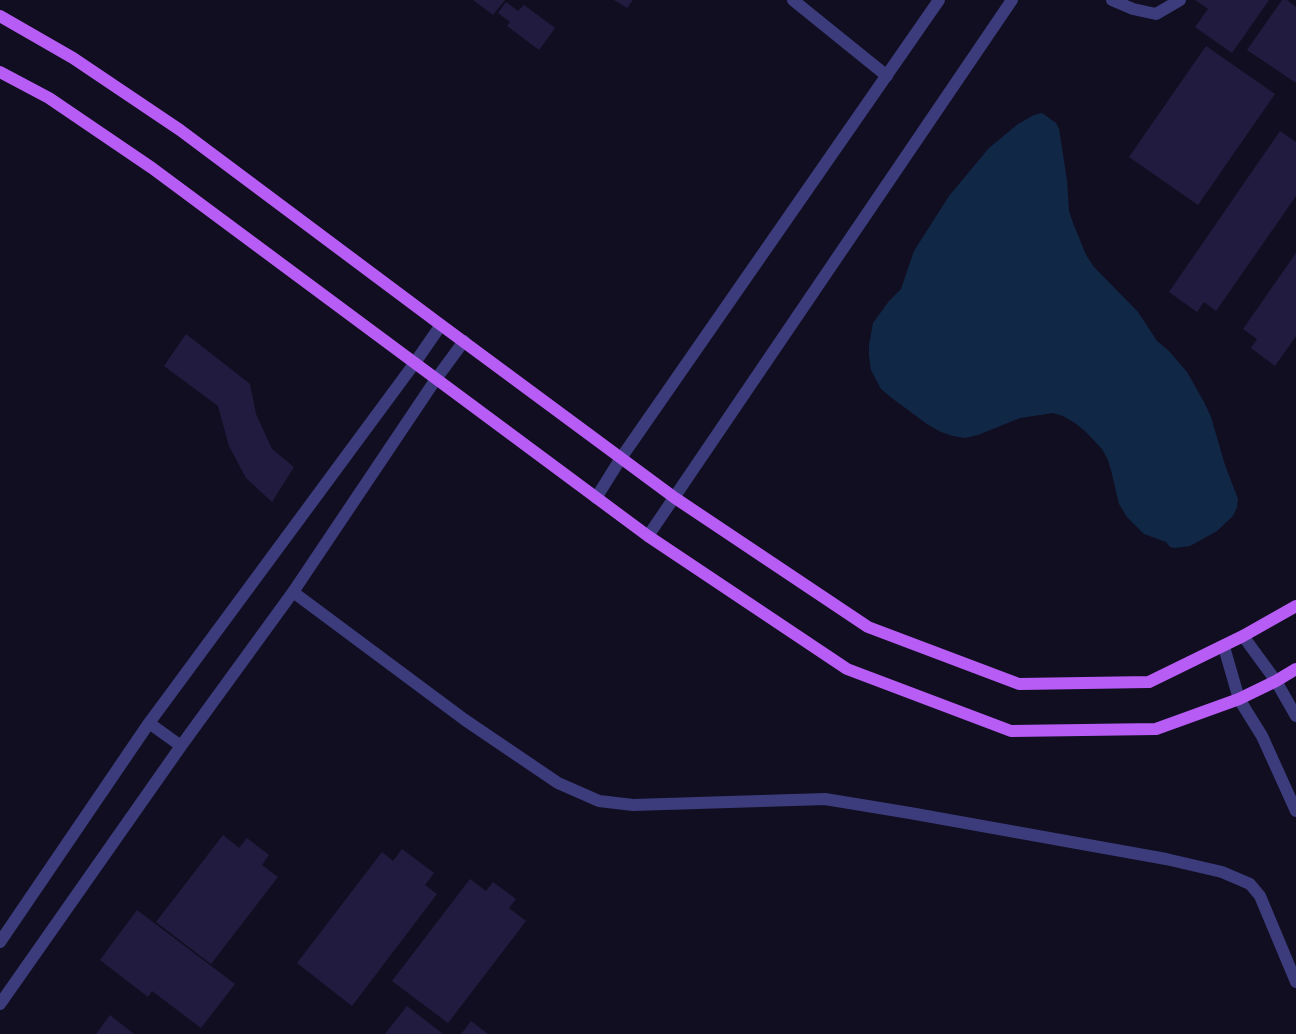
<!DOCTYPE html>
<style>
body{margin:0}
canvas{display:block;background:#100e20}
</style>
<canvas width="1296" height="1034"></canvas>
<script>
const context = document.querySelector('canvas').getContext('2d');
context.lineJoin = 'round';
function fillPath(path, color) { context.fillStyle = color; context.fill(path, 'evenodd'); }
const poly = rows => new Path2D(rows.map(r => 'M' + r).join(''));
function strokePath(path, color, width, dash) { context.strokeStyle = color; context.lineWidth = width; context.lineCap = dash ? 'butt' : 'round'; context.setLineDash(dash || []); context.stroke(path); }
fillPath(poly([
 [1042,113,1056,123,1059,129,1067,180,1069,211,1073,223,1086,255,1094,267,1138,312,1157,341,1169,351,1187,372,1204,402,1211,417,1225,465,1238,499,1237,507,1233,516,1217,531,1190,546,1175,548,1170,547,1166,542,1144,534,1127,517,1119,504,1112,474,1108,460,1102,449,1086,432,1075,423,1063,416,1053,413,1020,418,978,435,965,438,953,436,941,432,927,424,893,399,881,389,871,370,869,356,869,345,873,323,889,301,901,289,914,251,949,196,989,148,1018,124,1034,115]
]), '#112746');
fillPath(poly([
 [473,0,505,0,493,15],
 [614,0,633,0,627,8],
 [1195,0,1269,0,1232,53,1195,27,1208,9],
 [1282,0,1287,0,1296,7,1296,83,1247,50],
 [506,2,518,11,524,5,555,28,539,50,507,26,510,22,498,13],
 [1206,46,1275,94,1198,205,1129,157],
 [1280,131,1296,142,1296,196,1216,311,1204,302,1197,312,1169,292],
 [1296,253,1296,336,1275,366,1251,348,1257,339,1243,329],
 [186,334,250,384,256,414,272,449,294,467,272,502,246,478,229,446,218,406,164,366],
 [223,835,239,848,247,838,269,855,262,865,278,877,211,964,156,922],
 [402,849,434,873,425,885,437,894,352,1006,297,963,382,852,393,861],
 [470,879,486,891,493,882,516,899,509,908,526,921,448,1023,392,981],
 [137,910,235,984,201,1028,152,991,148,997,100,960],
 [407,1006,443,1034,385,1034],
 [110,1015,134,1034,96,1034],
 [471,1021,488,1034,461,1034]
]), '#211b3f');
strokePath(poly([
 [793,0,887,76],
 [1112,0,1133,9,1156,14,1180,0],
 [596,498,621,458,939,0],
 [648,536,1012,0],
 [293,592,465,720,558,783,599,801,633,805,825,799,910,813,1166,859,1222,872,1250,884,1260,896,1296,982],
 [1243,636,1276,681,1296,716],
 [1224,647,1239,699,1262,736,1296,811],
 [149,723,181,746],
 [0,942,149,723,414,364,441,325],
 [0,1004,181,746,293,592,436,379,464,341]
]), '#3c3b7c', 12);
strokePath(poly([
 [0,16,73,58,180,130,441,325,675,498,868,627,1019,684,1149,682,1243,636,1296,606],
 [0,72,49,98,152,168,648,536,847,669,1011,731,1156,729,1239,699,1276,681,1296,669]
]), '#b85cf6', 12);
</script>
